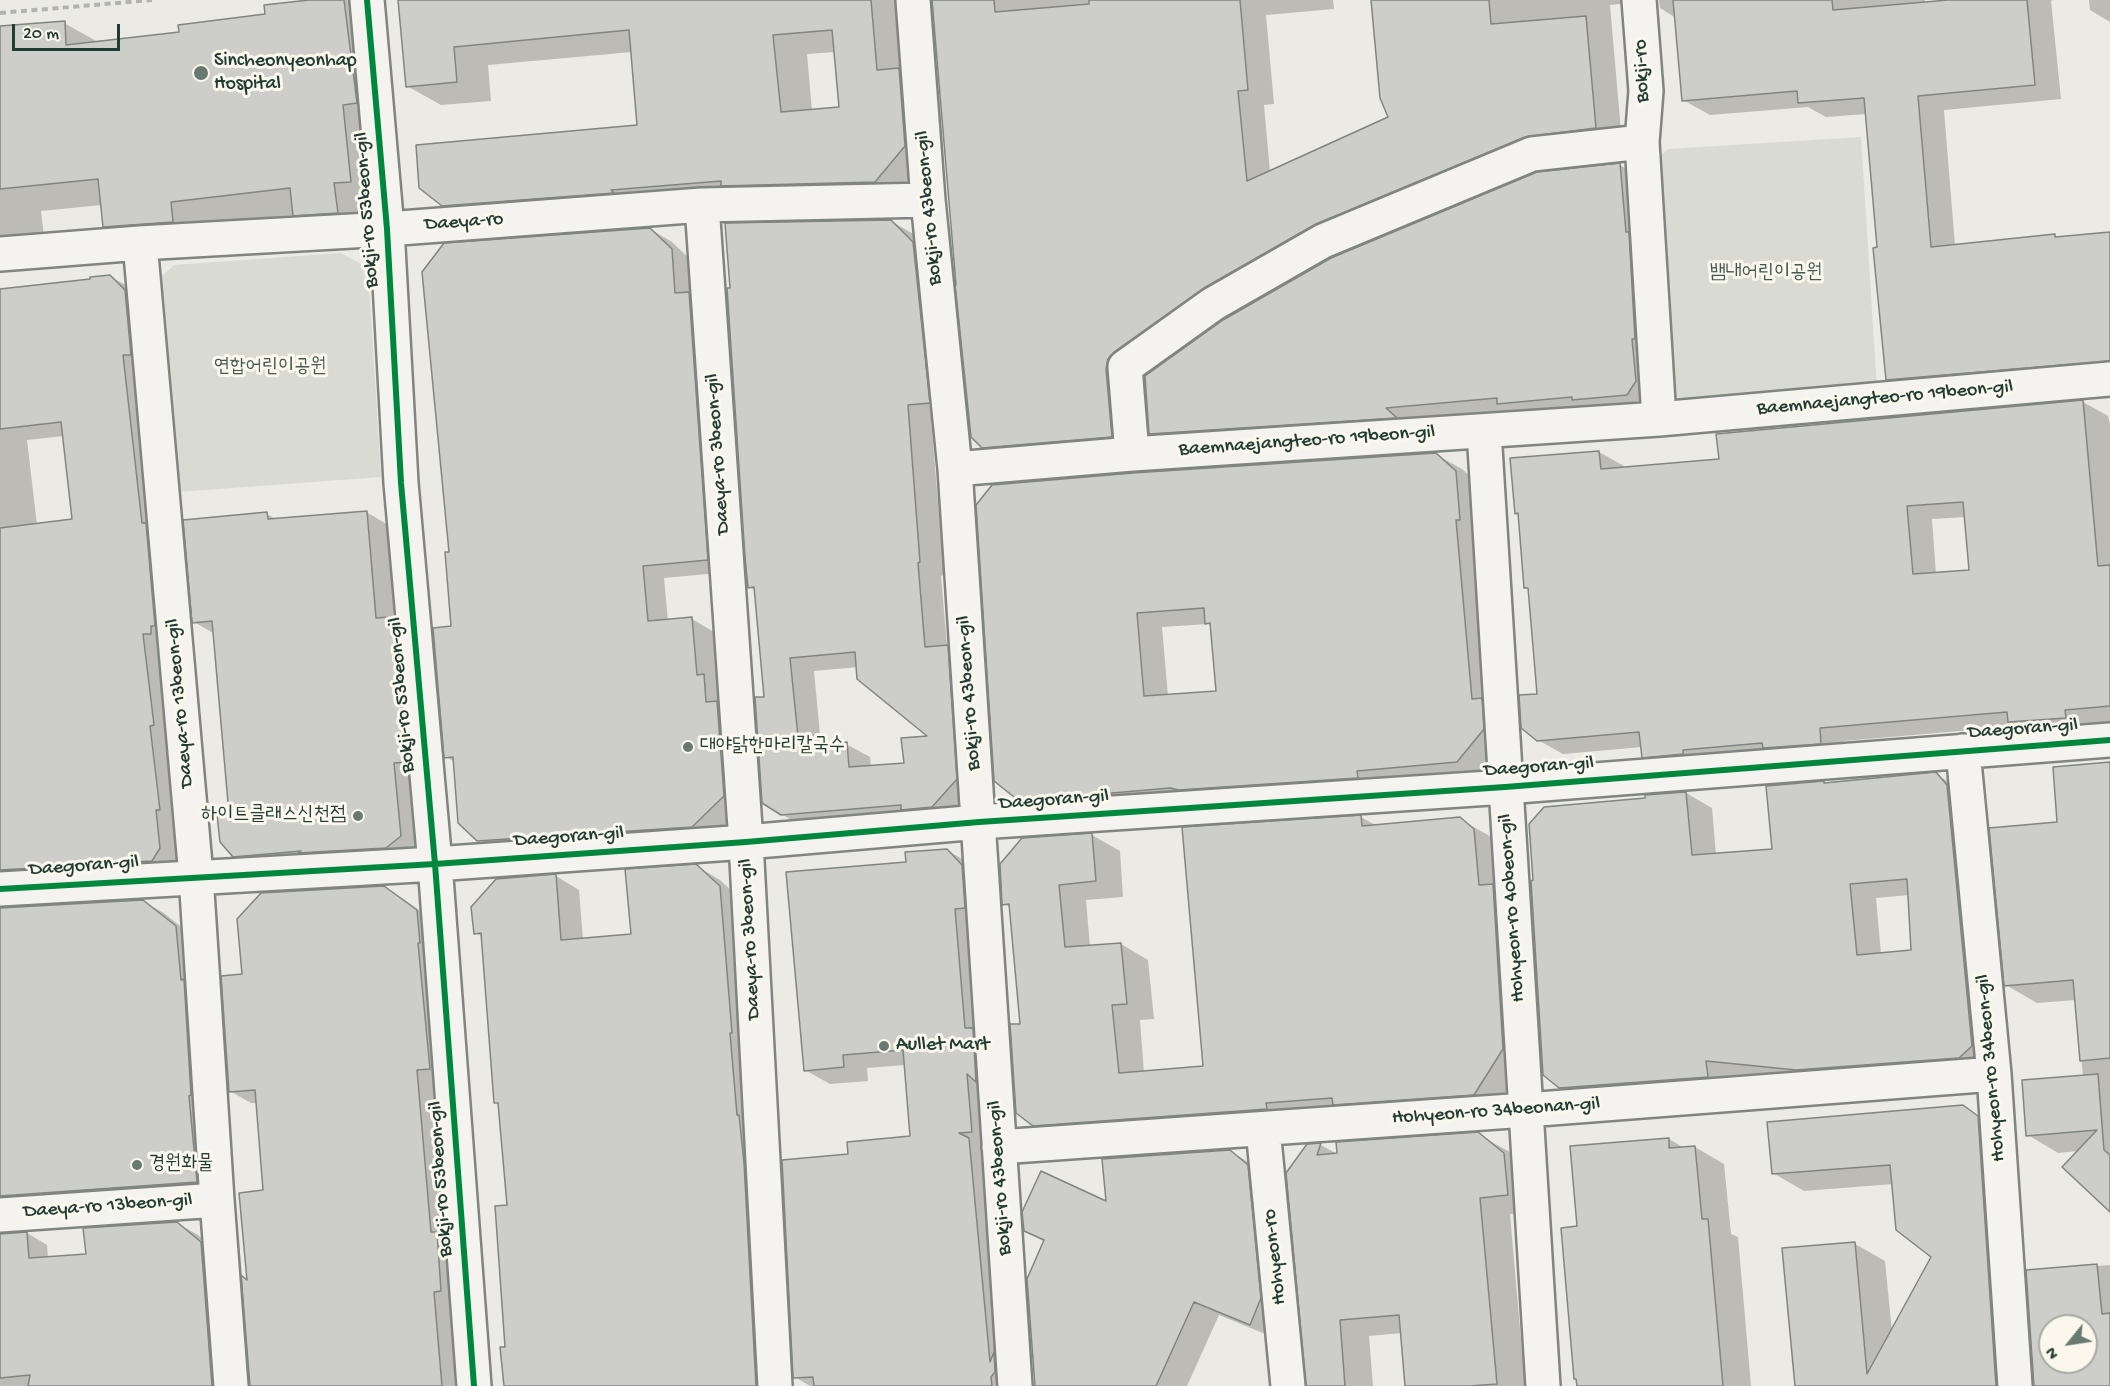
<!DOCTYPE html>
<meta charset="utf-8">
<style>
body{margin:0}
#map{position:relative;width:2110px;height:1386px;overflow:hidden;background:#ebeae4;font-family:"Gochi Hand",sans-serif}
canvas{display:block}
.north{position:absolute;left:2038px;top:1314px;width:60px;height:60px;box-sizing:border-box;background:#fbf7ec;border:2px solid #a3ada2;border-radius:50%;rotate:240deg;font-size:16px;font-weight:700;line-height:24px;text-align:center;color:#1f3d34}
.north::after{content:'';display:block;margin:auto;width:21px;height:27px;background:#667a72;clip-path:polygon(50% 0,100% 100%,50% 72%,0 100%)}
.scale{position:absolute;left:12px;top:24px;width:108px;height:27px;box-sizing:border-box;border:3px solid #1f3d34;border-top:0;padding-left:8px;font-size:18px;line-height:21px;white-space:nowrap;color:#1f3d34;-webkit-text-stroke:4px #fbf7ec;paint-order:stroke}
</style>
<div id="map">
<canvas width="2110" height="1386"></canvas>
<div class="north">N</div>
<div class="scale">20 m</div>
</div>
<script>
const context = document.querySelector('canvas').getContext('2d');
context.lineJoin = 'round';
function fillPath(path, color) { context.fillStyle = color; context.fill(path, 'evenodd'); }
const poly = rows => new Path2D(rows.map(r => 'M' + r).join(''));
function strokePath(path, color, width, dash) { context.strokeStyle = color; context.lineWidth = width; context.lineCap = dash ? 'butt' : 'round'; context.setLineDash(dash || []); context.stroke(path); }
function drawText(font, color, halo, rows, align = 'center') {
  context.font = font + ' "Gochi Hand","Poor Story",sans-serif'; context.lineWidth = 6; context.setLineDash([]); context.textBaseline = 'middle'; context.strokeStyle = halo; context.fillStyle = color; for (const [text, x, y, turn = 0] of rows) {
    context.save(); context.translate(x, y); context.rotate((+turn || 0) * Math.PI / 180); context.textAlign = isNaN(turn) ? turn : align; if (halo) context.strokeText(text, 0, 0); context.fillText(text, 0, 0); context.restore();
  }
}
fillPath(poly([
 [1861,137,1877,389,1681,400,1670,392,1656,160,1668,149],
 [341,253,368,268,381,477,178,492,158,279,174,265]
]), '#d9dbd2');
fillPath(poly([
 [322,0,347,0,383,21,396,125,382,127,377,235,334,238,294,215,210,224,144,249,104,226,102,205,41,211,46,254,0,253,0,27,64,23,98,42,181,33,267,16],
 [400,0,902,0,933,89,909,201,478,225,443,205,639,126,632,52,488,65,491,101,441,105,407,86],
 [836,52,840,109,812,111,807,54],
 [933,0,1333,0,1334,9,1266,15,1274,104,1264,105,1270,172,1390,118,1372,0,1655,0,1610,5,1622,143,1552,151,1342,238,1140,366,1138,451,1010,462,983,447],
 [1659,0,1925,0,1925,3,1967,0,2053,0,2051,1,2061,99,1944,110,1955,246,2055,236,2059,238,2110,234,2110,368,1914,394,1888,379,1867,114,1826,117,1808,107,1710,115,1683,100,1676,18,1660,8],
 [2089,0,2110,0,2110,22,2090,10],
 [1620,165,1642,178,1650,407,1522,416,1513,411,1174,446,1151,433],
 [891,221,915,235,953,416,931,418,944,575,941,576,947,646,971,660,980,793,956,820,806,828,781,814,765,698,756,591,749,587],
 [858,667,931,737,905,764,871,767,870,757,846,744,821,746,814,671],
 [650,229,672,242,694,263,729,572,664,578,668,621,692,619,714,632,719,685,746,809,715,839,500,853,478,839,455,762,446,757,453,627,450,553],
 [109,276,131,288,180,860,173,873,2,903,3,909,142,901,164,913,196,939,217,1193,2,1230,4,1235,27,1233,47,1245,48,1258,87,1255,177,1223,198,1235,222,1255,231,1386,0,1386,0,290,92,281],
 [64,436,74,521,37,525,27,440],
 [2083,402,2108,416,2110,424,2110,722,2090,724,2090,731,2034,736,2018,726,1844,741,1845,757,1668,771,1643,757,1642,747,1563,754,1538,740,1539,695,1530,590,1526,587,1519,514,1517,513,1599,452,1624,466,1624,468,1720,460,1718,435],
 [1966,517,1970,571,1936,574,1932,519],
 [1435,454,1462,469,1481,487,1509,744,1483,776,1046,814,1020,799,978,506],
 [1208,624,1212,626,1218,692,1168,696,1162,627],
 [366,512,390,526,424,850,259,870,234,855,215,634,194,622,267,514,277,520],
 [2110,763,2110,1210,2079,1151,2058,1153,2028,1135,2083,1077,2076,1000,2037,1003,2006,985,2059,824],
 [1935,774,1962,789,1998,1061,1824,1085,1732,1076,1733,1092,1587,1102,1560,1087,1647,799,1686,793,1712,808,1716,855,1773,851,1824,783,1827,784],
 [1909,895,1913,951,1881,954,1876,898],
 [1361,817,1377,826,1459,819,1488,835,1501,846,1531,1065,1502,1110,1062,1141,1034,1125,1021,1025,1011,908,1004,904,1092,835,1120,851,1123,897,1086,900,1090,947,1121,944,1148,960,1154,1019,1140,1020,1144,1073,1205,1067],
 [947,850,972,865,996,1146,982,1147,994,1154,1020,1386,810,1386,795,1377,849,1156,912,1137,906,1065,867,1068,868,1081,830,1084,805,1070,907,864],
 [696,866,720,880,744,902,779,1386,505,1386,509,1207,500,1105,495,1102,483,937,475,933,556,876,579,890,583,940,633,935],
 [384,887,405,900,438,924,462,1386,276,1386,248,1281,265,1192,257,1103,251,1103,230,1091,243,976],
 [1963,1107,1994,1125,2025,1386,1796,1386,1855,1244,1885,1261,1892,1332,1933,1257,1893,1184,1804,1191,1773,1173],
 [1477,1134,1508,1151,1533,1172,1537,1212,1510,1214,1525,1386,1406,1386,1402,1333,1369,1336,1373,1386,1308,1386,1308,1146,1321,1145,1339,1155],
 [1669,1139,1684,1148,1695,1147,1724,1164,1731,1234,1738,1237,1751,1386,1577,1386,1579,1228],
 [1230,1151,1255,1166,1275,1338,1219,1315,1187,1386,1036,1386,1045,1242,1025,1230,1107,1203],
 [2110,1265,2110,1386,2035,1386,2028,1271],
 [2050,1326,2086,1326,2086,1362,2050,1362]
]), '#0003');
const building = poly([
 [309,0,344,0,357,103,343,105,351,182,334,183,338,213,293,216,290,188,171,202,173,222,103,227,98,179,0,189,0,26,65,21,66,45,179,32,178,25,265,14,264,5,309,0],
 [398,0,871,0,877,70,899,68,905,146,875,182,721,186,721,181,611,190,614,193,442,206,419,188,416,145,637,125,629,30,454,47,457,82,406,87,398,0],
 [832,30,839,107,781,112,773,35,832,30],
 [932,0,994,0,995,12,1089,4,1089,0,1240,0,1248,90,1238,91,1247,181,1388,117,1380,98,1371,0,1489,0,1491,24,1586,16,1596,128,1525,137,1316,224,1204,288,1114,352,1108,359,1106,369,1112,437,982,448,971,437,955,284,956,285,932,0],
 [1673,0,1832,0,1833,10,1948,0,2027,0,2035,85,1918,96,1931,247,2055,234,2055,237,2110,232,2110,361,1886,380,1873,248,1877,247,1864,98,1798,103,1797,91,1682,101,1673,0],
 [1620,163,1626,232,1629,232,1635,339,1632,339,1636,381,1627,395,1572,400,1572,397,1497,404,1497,398,1386,408,1397,418,1149,434,1145,376,1223,320,1331,258,1537,172,1620,163],
 [891,220,913,242,930,403,908,405,920,562,918,563,925,647,948,645,957,779,932,807,901,810,901,805,781,815,762,803,755,697,764,697,754,587,748,588,745,557,727,288,730,288,725,223,891,220],
 [855,652,857,679,927,736,901,738,904,763,849,767,847,742,799,746,790,658,855,652],
 [650,228,672,249,675,293,689,292,708,560,643,566,648,621,692,617,697,675,704,674,706,702,717,701,724,796,692,827,477,841,458,823,453,757,444,758,433,628,451,626,445,552,449,552,422,272,444,243,650,228],
 [110,275,125,290,131,355,123,355,142,523,146,523,155,626,151,626,151,634,143,634,154,725,150,726,160,810,156,810,160,848,152,861,0,870,0,528,72,519,61,422,0,429,0,289,90,279,90,277,110,275],
 [2083,400,2098,566,2110,565,2110,706,2065,710,2066,718,2008,722,2007,712,1820,728,1821,744,1763,748,1762,743,1683,750,1683,754,1642,758,1639,732,1537,741,1521,728,1519,695,1537,694,1528,588,1524,588,1518,513,1515,514,1510,458,1599,451,1601,469,1719,459,1716,434,2083,400],
 [1963,502,1969,570,1913,574,1907,506,1963,502],
 [1436,453,1456,471,1460,520,1456,520,1472,699,1482,698,1484,729,1457,762,1357,771,1358,778,1179,790,1170,788,1019,801,994,781,976,505,992,485,1133,473,1436,453],
 [1204,608,1205,624,1210,623,1216,691,1144,696,1137,613,1204,608],
 [367,511,376,618,390,617,391,631,395,631,407,762,394,763,401,836,386,848,298,853,301,851,233,857,220,842,217,815,229,814,212,621,192,623,183,520,267,512,268,519,367,511],
 [2110,762,2110,1058,2080,1061,2073,980,2004,986,1989,828,2057,822,2053,767,2110,762],
 [1936,772,1947,785,1972,1046,1959,1058,1796,1070,1706,1061,1708,1077,1559,1088,1543,1075,1531,881,1533,880,1529,824,1544,807,1645,798,1645,795,1686,792,1692,855,1772,849,1766,786,1824,781,1824,783,1936,772],
 [1907,879,1911,950,1857,955,1850,884,1907,879],
 [1361,815,1362,826,1460,817,1474,829,1479,885,1493,884,1503,1049,1474,1095,1333,1105,1332,1098,1266,1103,1267,1109,1033,1126,1016,1113,1010,1024,1020,1024,1009,904,1002,905,1000,864,1022,838,1092,833,1096,881,1059,885,1065,947,1121,943,1127,1004,1112,1005,1119,1073,1203,1066,1182,827,1361,815],
 [947,849,962,865,965,908,955,909,965,1028,973,1028,976,1082,967,1074,972,1132,959,1133,969,1138,990,1362,994,1352,995,1372,991,1377,992,1386,814,1386,813,1377,793,1378,782,1160,848,1154,847,1142,910,1136,903,1050,843,1055,844,1067,804,1071,786,872,906,862,905,852,947,849],
 [696,864,720,886,732,1033,730,1033,737,1115,739,1115,744,1163,756,1386,504,1386,500,1347,505,1347,495,1206,507,1205,498,1103,494,1103,481,933,474,934,471,907,496,879,556,874,561,940,631,934,625,869,696,864],
 [384,886,417,910,420,943,418,943,430,1069,417,1070,431,1232,437,1232,441,1291,434,1292,442,1386,250,1386,241,1275,247,1280,239,1193,263,1190,255,1090,229,1092,221,976,242,974,237,919,261,893,384,886],
 [143,900,176,926,181,980,184,979,191,1095,189,1096,197,1182,0,1196,0,908,143,900],
 [2098,1074,2104,1150,2110,1155,2110,1212,2062,1167,2097,1130,2026,1136,2022,1080,2098,1074],
 [1963,1105,1978,1116,1996,1386,1795,1386,1782,1248,1855,1242,1867,1374,1931,1257,1896,1230,1890,1165,1772,1174,1767,1122,1963,1105],
 [1478,1132,1504,1153,1508,1195,1480,1198,1497,1384,1469,1386,1405,1386,1399,1315,1340,1320,1345,1386,1306,1386,1286,1173,1307,1144,1321,1143,1317,1155,1337,1153,1336,1142,1478,1132],
 [1669,1138,1669,1148,1695,1146,1702,1219,1708,1219,1723,1386,1577,1386,1576,1379,1574,1379,1561,1228,1577,1226,1570,1146,1669,1138],
 [1230,1150,1248,1165,1261,1298,1250,1325,1194,1302,1156,1386,1035,1386,1027,1279,1044,1240,1024,1231,1022,1212,1041,1171,1106,1201,1102,1159,1230,1150],
 [177,1222,201,1242,212,1386,28,1386,30,1375,0,1378,0,1234,27,1232,29,1258,86,1254,83,1228,177,1222],
 [2097,1264,2102,1314,2110,1313,2110,1386,2034,1386,2026,1270,2097,1264],
 [2050,1326,2086,1326,2086,1362,2050,1362,2050,1326]
]);
fillPath(building, '#cdceca');
strokePath(building, '#808581', 1.5);
const minor = poly([
 [367,0,387,229,401,483,435,864,474,1386],
 [913,0,928,200,955,469,1015,1386],
 [1639,0,1646,91,1642,142,1659,419],
 [702,205,746,842,775,1386],
 [140,243,196,876,217,1200,231,1386],
 [0,254,140,243,387,229,702,205,928,200],
 [1484,431,1543,1386],
 [1132,454,1125,367,1213,304,1323,241,1532,154,1642,142],
 [955,469,1132,454,1659,419,2110,379],
 [1963,751,1994,1074,2015,1386],
 [0,889,435,864,746,842,979,822,1505,787,2110,740],
 [1263,1129,1288,1386],
 [999,1147,1526,1110,1994,1074],
 [0,1215,217,1200]
]);
strokePath(minor, '#808581', 38);
strokePath(poly([
 [0,13,152,0]
]), '#b0b3af', 4, [6, 4.5]);
strokePath(minor, '#f4f3ef', 33);
strokePath(poly([
 [367,0,387,229,401,483,435,864,474,1386],
 [0,889,435,864,746,842,979,822,1505,787,2110,740]
]), '#00873e', 6);
for (const [x, y, r, color] of [
 [201,73,8,"#667a72"],
 [688,747,6,"#667a72"],
 [358,816,6,"#667a72"],
 [884,1046,6,"#667a72"],
 [137,1165,6,"#667a72"]
]) { const dot = new Path2D(); dot.arc(x, y, r, 0, 2 * Math.PI); context.fillStyle = color; context.fill(dot); strokePath(dot, '#fbf7ec', 2); }
drawText('20px', '#1f3d34', '#fbf7ec', [
 ["Sincheonyeonhap",214,62],
 ["Hospital",214,85],
 ["대야닭한마리칼국수",700,747],
 ["하이트클래스신천점",346,816,"right"],
 ["Aullet Mart",896,1046],
 ["경원화물",149,1165]
], 'left');
drawText('20px', '#1f3d34', '#fbf7ec', [
 ["Bokji-ro",1643,71,-92],
 ["Bokji-ro 43beon-gil",930,208,-95],
 ["Bokji-ro 53beon-gil",368,210,-94],
 ["Daeya-ro",464,223,-4],
 ["Baemnaejangteo-ro 19beon-gil",1885,399,-5],
 ["Baemnaejangteo-ro 19beon-gil",1307,442,-4],
 ["Daeya-ro 3beon-gil",719,454,-94],
 ["Bokji-ro 43beon-gil",970,693,-94],
 ["Bokji-ro 53beon-gil",403,695,-95],
 ["Daeya-ro 13beon-gil",181,703,-95],
 ["Daegoran-gil",2023,730,-4],
 ["Daegoran-gil",1539,768,-4],
 ["Daegoran-gil",1054,801,-4],
 ["Daegoran-gil",569,838,-4],
 ["Daegoran-gil",84,867,-4],
 ["Hohyeon-ro 40beon-gil",1513,908,-94],
 ["Daeya-ro 3beon-gil",751,939,-93],
 ["Hohyeon-ro 34beon-gil",1992,1068,-95],
 ["Hohyeon-ro 34beonan-gil",1496,1112,-4],
 ["Bokji-ro 43beon-gil",1001,1178,-94],
 ["Bokji-ro 53beon-gil",442,1179,-94],
 ["Daeya-ro 13beon-gil",108,1207,-4],
 ["Hohyeon-ro",1276,1257,-96]
]);
drawText('20px', '#415a51', '#fbf7ec', [
 ["뱀내어린이공원",1766,274],
 ["연합어린이공원",270,368]
]);
</script>
